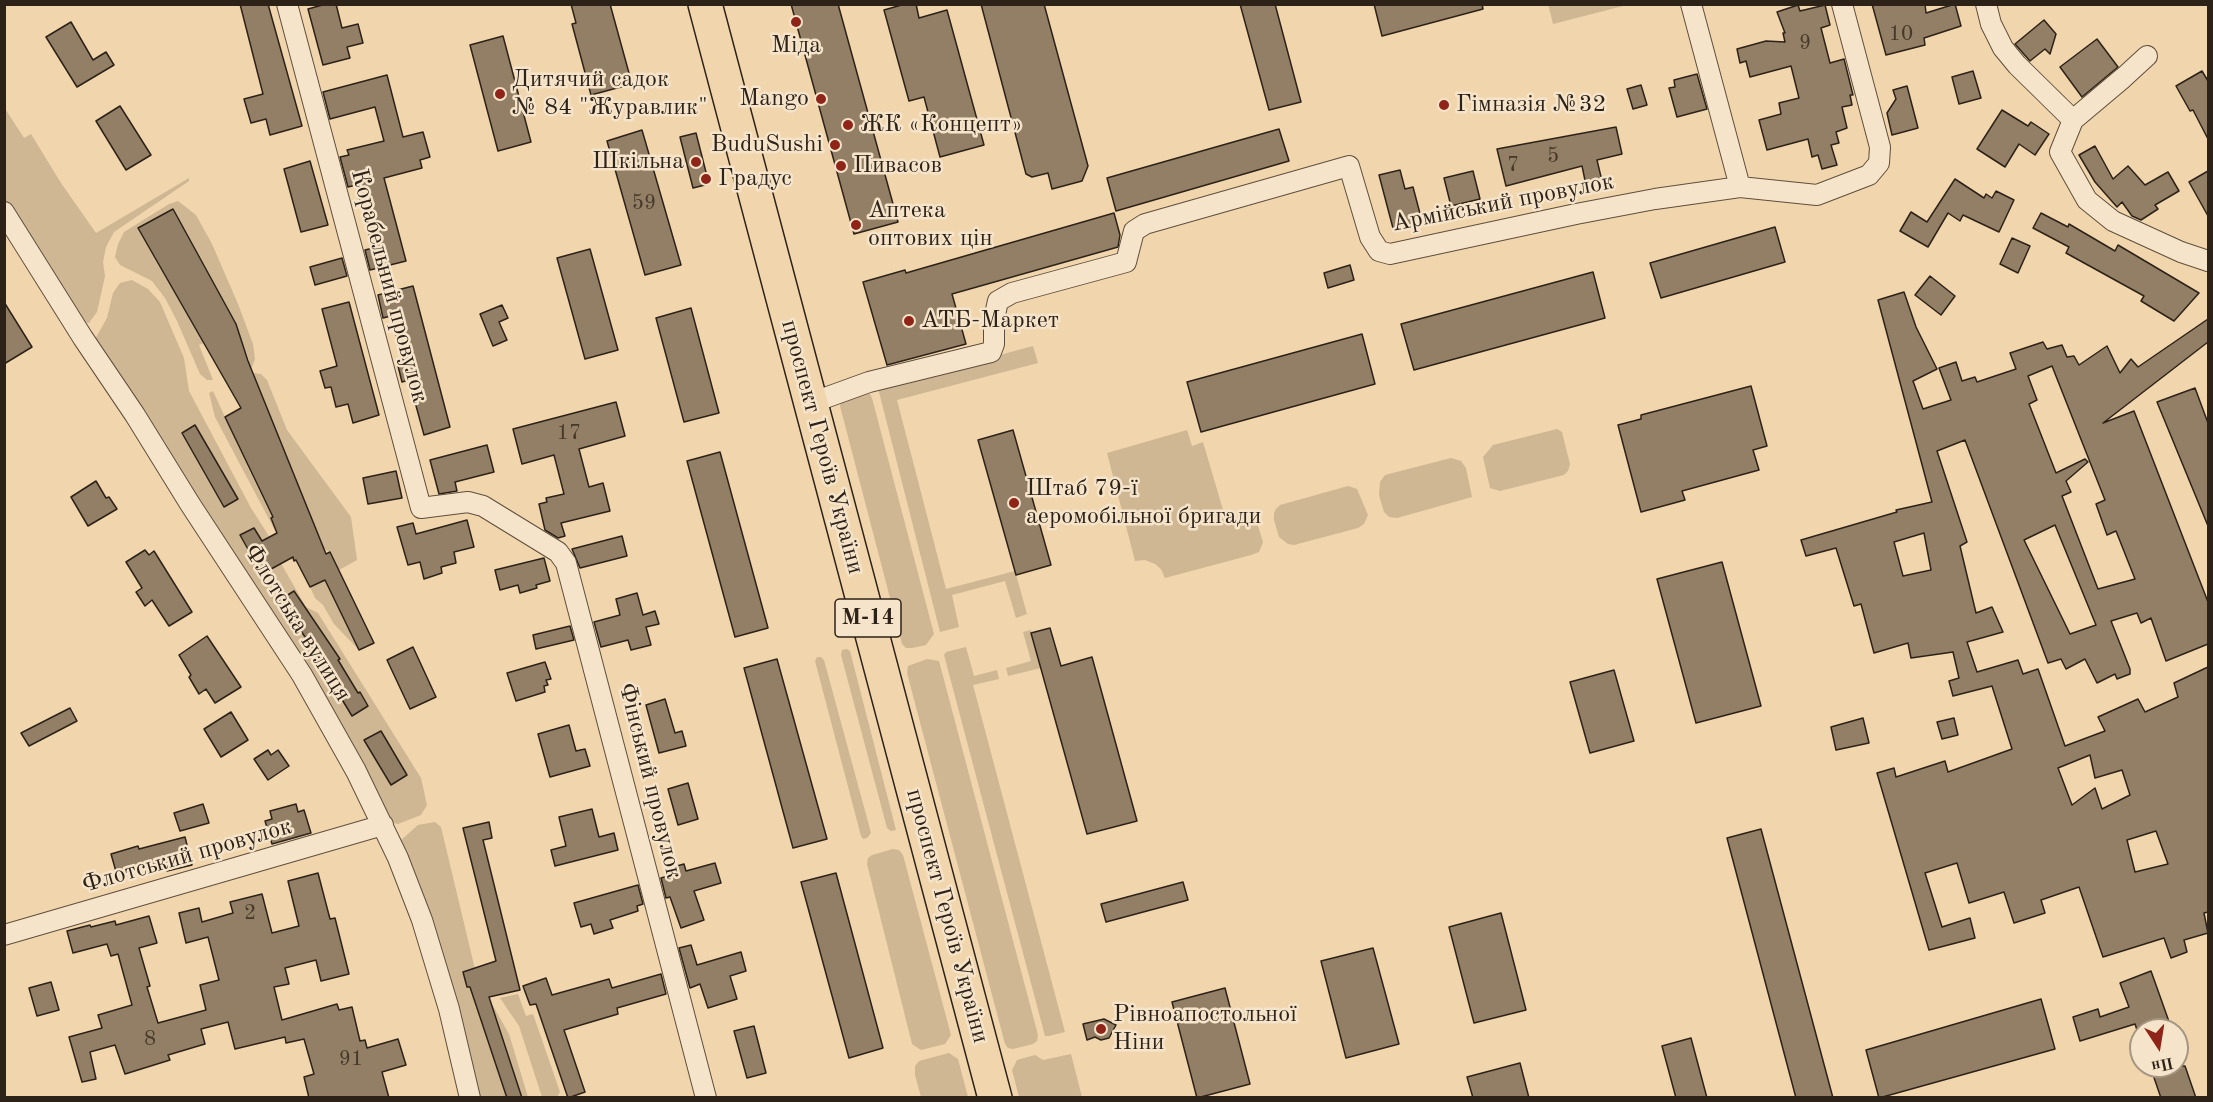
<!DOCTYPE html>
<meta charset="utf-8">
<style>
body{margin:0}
#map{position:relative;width:2213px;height:1102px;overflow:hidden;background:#f0d5ad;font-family:"Old Standard TT",serif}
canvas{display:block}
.frame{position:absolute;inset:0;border:6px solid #2d2218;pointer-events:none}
.north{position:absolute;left:2129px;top:1018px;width:60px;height:60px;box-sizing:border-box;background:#f5e4ca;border:2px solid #a59683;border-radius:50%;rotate:168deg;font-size:16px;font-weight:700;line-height:24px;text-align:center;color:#2d2218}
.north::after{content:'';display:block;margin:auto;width:21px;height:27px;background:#8f2418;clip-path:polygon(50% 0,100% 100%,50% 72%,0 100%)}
</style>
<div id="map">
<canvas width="2213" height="1102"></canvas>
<div class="frame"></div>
<div class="north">Пн</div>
</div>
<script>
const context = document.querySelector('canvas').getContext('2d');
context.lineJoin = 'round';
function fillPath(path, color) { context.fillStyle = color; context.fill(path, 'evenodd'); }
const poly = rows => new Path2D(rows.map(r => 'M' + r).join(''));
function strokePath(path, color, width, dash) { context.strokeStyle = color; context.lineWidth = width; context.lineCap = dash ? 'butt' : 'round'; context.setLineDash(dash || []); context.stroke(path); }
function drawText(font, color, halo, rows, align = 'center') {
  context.font = font + ' "Old Standard TT",serif'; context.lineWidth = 5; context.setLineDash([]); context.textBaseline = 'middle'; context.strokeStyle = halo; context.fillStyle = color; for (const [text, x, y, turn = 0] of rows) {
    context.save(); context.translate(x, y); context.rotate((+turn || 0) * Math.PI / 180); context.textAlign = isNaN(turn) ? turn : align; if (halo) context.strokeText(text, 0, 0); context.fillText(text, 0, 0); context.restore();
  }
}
fillPath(poly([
 [1548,4,1627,4,1627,5,1553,24],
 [4,107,24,138,31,134,61,183,96,233,189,178,189,181,114,232,106,247,103,262,105,276,97,312,89,323,83,322,51,281,5,201],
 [178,201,196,215,212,244,238,304,253,344,255,359,252,367,230,373,231,369,249,360,235,323,173,209,139,227,204,343,199,345,213,380,207,380,200,374,177,321,165,298,152,281,120,265,115,257,118,244,124,232,169,204],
 [132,280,148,289,160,302,184,358,189,391,251,508,274,544,279,560,306,607,318,613,421,778,427,805,421,815,398,824,393,823,386,816,94,341,107,318,113,293,120,283],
 [1033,346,1038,363,897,400,946,589,1015,571,1027,614,1016,618,1005,581,952,595,959,627,940,632,878,388],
 [253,373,261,374,267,380,287,430,351,517,357,560,339,570,330,552,324,549],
 [213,391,252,476,294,561,290,559,215,417,209,393],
 [865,393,870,394,872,398,934,634,926,645,912,648,906,648,902,644,840,406,841,402],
 [1557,429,1562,432,1570,464,1568,471,1564,475,1500,491,1490,488,1483,457,1493,445],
 [1187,430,1192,446,1203,442,1226,520,1246,515,1253,517,1257,523,1263,542,1259,552,1251,555,1165,578,1161,569,1155,564,1145,560,1135,561,1107,453],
 [1451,458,1461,461,1466,468,1472,497,1397,518,1389,517,1384,512,1379,495,1380,482,1385,475],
 [1348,486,1357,489,1368,515,1364,524,1358,528,1294,545,1288,544,1279,537,1274,520,1274,513,1276,509,1280,505],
 [325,580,359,650,334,624,323,605,315,598,310,587],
 [1031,630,1041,668,1008,676,1006,668,1031,661,1023,632],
 [966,647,974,676,997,670,999,679,973,685,1065,1032,1049,1036,1045,1036,944,655,946,652],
 [847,649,850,651,896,830,891,831,887,828,841,655,842,650],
 [817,657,821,657,824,660,871,833,867,838,863,839,861,836,815,661],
 [927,659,939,661,1038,1035,1037,1041,1033,1044,1013,1049,1008,1048,1005,1044,907,673,908,666],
 [435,822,441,827,480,990,488,997,509,1034,528,1097,475,1097,400,841,418,825],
 [893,849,899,850,903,855,951,1035,945,1044,921,1050,912,1044,867,864,868,858,872,855],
 [518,994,526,1016,533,1014,560,1092,557,1097,542,1097,519,1026,500,998],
 [949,1053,958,1059,968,1097,921,1097,915,1075,915,1066,919,1061],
 [1071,1054,1082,1097,1019,1097,1012,1070,1017,1060,1035,1055,1043,1060]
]), '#cfb794');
const building = poly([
 [240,4,268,4,302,126,270,135,266,119,251,123,244,99,263,94,240,4],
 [326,4,336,4,342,28,358,24,363,43,347,47,350,58,323,65,308,9,326,4],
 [571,4,610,4,632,84,591,95,572,24,576,23,571,4],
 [791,4,838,4,898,222,854,234,791,4],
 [905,4,916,4,919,18,947,10,984,145,940,157,924,97,909,101,884,10,905,4],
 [981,4,1044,4,1088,166,1082,181,1052,189,1048,173,1032,177,1026,174,981,4],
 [1240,4,1275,4,1301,102,1269,110,1240,4],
 [1374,4,1482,4,1483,9,1382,36,1374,4],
 [1872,4,1925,4,1926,13,1955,4,1961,26,1924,38,1925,45,1886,55,1872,4],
 [1798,5,1800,11,1825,5,1830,25,1821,28,1830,63,1844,59,1853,95,1850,95,1852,105,1842,107,1847,128,1836,132,1839,143,1831,145,1837,165,1822,169,1818,155,1812,157,1808,139,1767,150,1759,120,1781,114,1779,103,1799,98,1791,66,1750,77,1746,61,1740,63,1737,49,1766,41,1785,42,1783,33,1785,33,1777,12,1798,5],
 [2044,20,2056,34,2050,54,2045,49,2030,61,2015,44,2044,20],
 [71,22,93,60,106,52,114,65,77,87,46,37,71,22],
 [503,36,531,142,498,151,470,45,503,36],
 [2097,39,2118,67,2082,97,2060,67,2097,39],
 [1973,71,1981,98,1959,104,1952,77,1973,71],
 [2202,71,2208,81,2208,139,2193,110,2190,111,2176,86,2202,71],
 [1697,74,1707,109,1677,117,1669,88,1675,87,1674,80,1697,74],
 [387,75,403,137,423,132,430,157,420,160,422,168,384,178,406,261,370,270,365,250,373,248,356,185,348,187,340,157,349,155,347,150,384,141,375,107,330,119,323,92,387,75],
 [1641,85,1647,105,1633,109,1627,89,1641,85],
 [1907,86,1918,128,1892,135,1887,113,1896,99,1893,90,1907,86],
 [120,106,151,155,126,170,96,121,120,106],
 [2002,110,2028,126,2031,122,2049,134,2035,155,2019,144,2005,167,1977,149,2002,110],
 [1616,127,1622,154,1597,160,1602,181,1586,185,1582,166,1506,186,1497,149,1616,127],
 [1279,129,1289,161,1116,211,1107,178,1279,129],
 [642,130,681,265,645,275,607,141,642,130],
 [696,133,709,184,693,188,680,137,696,133],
 [2095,146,2113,179,2128,166,2145,185,2168,172,2179,191,2155,205,2158,209,2141,220,2132,216,2122,202,2117,207,2095,182,2079,155,2095,146],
 [310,161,328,225,301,232,284,169,310,161],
 [1400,170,1405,189,1413,187,1423,225,1394,232,1379,175,1400,170],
 [1473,171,1480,199,1451,206,1444,178,1473,171],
 [2208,171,2208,216,2189,182,2208,171],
 [1955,179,1984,198,1986,194,1992,198,1996,191,2014,200,1999,232,1963,215,1960,221,1948,213,1928,247,1900,231,1911,212,1927,222,1955,179],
 [173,209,236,324,248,361,326,554,330,552,374,643,359,650,325,580,310,587,296,560,294,561,293,557,262,574,240,535,254,528,262,541,277,533,271,518,273,517,225,417,241,408,138,228,173,209],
 [1114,213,1120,235,1118,247,952,294,966,344,887,365,863,282,905,270,906,273,1114,213],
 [2041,213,2068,227,2069,224,2115,251,2118,245,2199,293,2174,321,2141,301,2144,296,2066,253,2069,247,2033,228,2041,213],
 [1775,227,1785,262,1661,298,1650,263,1775,227],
 [2012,238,2030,246,2018,273,2000,264,2012,238],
 [590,249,618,350,585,359,557,258,590,249],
 [342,258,347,276,315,285,310,267,342,258],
 [1350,265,1354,280,1328,288,1324,273,1350,265],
 [1593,272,1605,318,1414,370,1401,324,1593,272],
 [1930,276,1955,296,1941,315,1915,295,1930,276],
 [413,286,450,427,424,435,409,380,402,382,398,366,404,364,391,316,383,318,378,295,413,286],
 [1904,292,1916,327,1937,369,1913,381,1923,409,1951,400,1939,368,1956,362,1962,381,1975,377,1977,382,2016,369,2010,353,2043,342,2047,349,2062,345,2067,357,2074,356,2079,365,2107,346,2120,373,2131,359,2138,367,2208,319,2208,342,2103,423,2134,411,2208,602,2208,644,2166,661,2151,618,2141,623,2137,613,2111,621,2130,669,2130,674,2117,679,2115,674,2097,683,2085,659,2066,669,2061,659,2048,663,1965,440,1937,451,1967,542,1960,546,1976,613,1992,607,2003,632,1967,642,1977,672,2018,660,2023,674,2038,669,2065,746,2105,731,2098,717,2138,699,2145,712,2178,697,2174,683,2208,667,2208,912,2204,913,2208,933,2184,940,2187,952,2171,958,2164,938,2103,957,2079,887,2041,900,2045,913,2014,923,2004,892,1969,903,1957,863,1925,873,1942,927,1970,918,1975,938,1929,950,1877,773,1894,768,1896,777,1945,761,1948,772,2012,749,1992,686,1953,696,1949,681,1959,678,1953,652,1911,658,1908,643,1874,653,1861,604,1854,606,1836,548,1806,556,1801,540,1897,512,1896,510,1932,502,1878,300,1904,292],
 [2052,366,2105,500,2096,504,2107,535,2116,531,2135,579,2098,589,2062,496,2071,492,2066,481,2088,462,2085,459,2056,473,2029,404,2037,400,2028,376,2052,366],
 [2055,525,2096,625,2070,634,2024,540,2055,525],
 [1924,533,1931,570,1903,576,1894,542,1924,533],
 [2090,755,2095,778,2122,770,2130,795,2102,809,2095,788,2072,805,2058,768,2090,755],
 [2156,831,2168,864,2135,872,2127,840,2156,831],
 [4,302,32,347,4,364,4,302],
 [349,302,379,415,353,423,348,404,336,407,331,387,325,388,320,371,337,366,322,309,349,302],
 [502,305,508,318,499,322,507,340,493,346,480,314,502,305],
 [691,308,719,413,684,422,656,318,691,308],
 [1362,334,1375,384,1201,432,1187,382,1362,334],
 [1751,386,1767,446,1753,450,1759,470,1682,491,1685,500,1641,512,1618,425,1641,419,1641,415,1751,386],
 [2195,388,2208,423,2208,526,2157,402,2195,388],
 [616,402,625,436,579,449,589,487,603,483,610,511,561,523,565,536,558,538,545,530,539,504,547,502,546,498,564,494,554,455,522,464,513,429,616,402],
 [195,425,238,499,224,507,182,433,195,425],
 [1013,430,1051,565,1016,575,978,440,1013,430],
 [487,445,494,472,455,482,457,491,439,494,430,460,487,445],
 [720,452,768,628,735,637,687,461,720,452],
 [396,471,402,498,368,504,363,478,396,471],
 [96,481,106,498,109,497,117,509,88,526,71,497,96,481],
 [467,520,474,547,454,552,456,563,441,567,442,573,424,579,420,562,408,565,397,527,413,523,416,534,467,520],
 [622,536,627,556,580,568,572,549,622,536],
 [145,550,149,555,154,551,192,612,169,626,152,600,145,606,136,592,142,588,126,562,145,550],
 [544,558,550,581,536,585,537,588,520,593,518,585,500,590,495,570,544,558],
 [1722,562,1761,706,1696,723,1657,579,1722,562],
 [294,591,340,659,338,660,358,693,360,692,368,706,352,716,320,663,322,662,280,600,294,591],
 [637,593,643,615,655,611,659,624,646,627,651,645,631,650,628,640,601,647,594,622,620,615,616,599,637,593],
 [570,626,574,640,536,649,533,635,570,626],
 [1050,628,1061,666,1092,657,1137,821,1087,834,1031,633,1050,628],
 [207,636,241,687,215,703,206,689,199,694,189,677,191,675,179,655,207,636],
 [413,647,436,697,410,709,387,660,413,647],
 [777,659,827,839,793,848,744,668,777,659],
 [545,662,551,679,546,680,548,685,544,686,545,692,516,701,507,673,545,662],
 [1614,670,1634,741,1590,753,1570,682,1614,670],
 [665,699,675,733,682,731,686,746,659,753,646,705,665,699],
 [70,708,77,721,29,746,21,733,70,708],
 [231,712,248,740,221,757,204,729,231,712],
 [1863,718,1869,743,1836,750,1831,727,1863,718],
 [1954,718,1958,735,1942,739,1937,722,1954,718],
 [569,725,576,751,585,749,590,766,550,777,538,734,569,725],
 [381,731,407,775,391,785,364,740,381,731],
 [268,750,271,755,278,750,289,766,268,780,254,759,268,750],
 [688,783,698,819,678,825,668,789,688,783],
 [203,804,209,823,180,831,174,813,203,804],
 [296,804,298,812,304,810,311,833,272,844,265,821,272,819,270,811,296,804],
 [592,809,599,837,614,833,618,850,555,866,551,850,566,846,559,817,592,809],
 [489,822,492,838,483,840,520,990,489,997,522,1098,507,1098,470,987,467,987,463,972,496,961,463,828,489,822],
 [1761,829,1833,1098,1796,1098,1727,838,1761,829],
 [185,837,192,865,167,871,164,861,117,875,111,854,138,846,139,849,185,837],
 [715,863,721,883,694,891,704,920,681,928,670,897,666,898,661,878,668,876,666,869,684,864,686,871,715,863],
 [318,873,330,919,335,918,349,974,321,981,316,960,285,968,289,984,274,987,282,1020,337,1004,339,1010,352,1007,360,1041,365,1040,367,1048,398,1039,406,1065,382,1072,389,1098,309,1098,304,1077,314,1074,304,1039,286,1043,285,1037,235,1049,228,1022,201,1029,205,1044,168,1055,170,1060,125,1074,115,1045,90,1052,96,1079,82,1082,69,1037,102,1028,98,1015,132,1005,118,954,111,956,107,944,73,953,67,931,90,925,91,927,115,921,116,925,149,916,157,943,139,948,150,986,147,987,158,1023,206,1010,200,985,219,980,208,937,186,943,179,913,199,908,202,922,233,913,230,902,262,894,272,933,299,926,288,881,318,873],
 [836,873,883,1048,849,1058,801,882,836,873],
 [1183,882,1188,900,1106,922,1101,904,1183,882],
 [638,885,643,904,637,906,638,911,610,920,613,928,594,934,591,924,581,927,574,903,638,885],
 [1501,913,1526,1010,1474,1023,1449,927,1501,913],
 [691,945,697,965,741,952,746,971,730,976,737,999,708,1008,700,984,690,988,679,948,691,945],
 [1373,948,1399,1044,1346,1058,1321,961,1373,948],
 [2151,971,2172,1030,2137,1030,2135,1024,2080,1041,2073,1017,2098,1009,2100,1017,2129,1007,2120,983,2151,971],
 [661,974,666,994,617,1008,618,1014,564,1030,585,1092,568,1098,536,1004,530,1005,523,986,546,978,552,995,609,979,612,988,661,974],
 [51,982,59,1010,37,1016,29,988,51,982],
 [1225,988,1250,1084,1197,1098,1172,1002,1225,988],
 [2041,999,2055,1049,1879,1098,1866,1050,2041,999],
 [1104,1019,1116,1025,1109,1038,1101,1040,1095,1037,1087,1040,1083,1024,1104,1019],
 [754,1026,766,1073,747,1078,734,1031,754,1026],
 [1691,1038,1707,1098,1676,1098,1662,1046,1691,1038],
 [1520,1063,1529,1098,1473,1098,1467,1077,1520,1063],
 [2150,1066,2185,1066,2196,1098,2161,1098,2150,1066]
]);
fillPath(building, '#927f65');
strokePath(building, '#2d2218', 1.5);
const street = poly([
 [287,4,421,508,468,502,483,506,558,552,566,563,706,1098],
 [1691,4,1740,187],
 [1986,4,1991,24,2003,48,2017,65,2073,120],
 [2147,56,2123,78,2073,120,2060,152,2087,200,2113,221,2181,252,2208,261],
 [4,212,83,338,135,415,190,504,302,675,356,771,398,858,422,920,449,1009,470,1098],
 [811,403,869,382,991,352,994,344,994,319,998,301,1012,293,1126,262,1134,231,1145,224,1349,166,1370,237,1379,251,1390,254,1576,214,1655,199,1740,187,1817,195,1869,175,1879,163,1880,147,1842,4],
 [4,935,383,825]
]);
const highway = poly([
 [705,4,995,1098]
]);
strokePath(street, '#5e4f3d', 22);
strokePath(highway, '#2d2218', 36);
strokePath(street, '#f5e4ca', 20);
strokePath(highway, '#f0d5ad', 33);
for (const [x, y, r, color] of [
 [796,22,6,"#8f2418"],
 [500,94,6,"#8f2418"],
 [821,99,6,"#8f2418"],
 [1444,105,6,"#8f2418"],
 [848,125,6,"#8f2418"],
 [835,145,6,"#8f2418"],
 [696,162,6,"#8f2418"],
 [841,166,6,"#8f2418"],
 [706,179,6,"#8f2418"],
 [856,225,6,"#8f2418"],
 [909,321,6,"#8f2418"],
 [1014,503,6,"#8f2418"],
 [1101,1029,6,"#8f2418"]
]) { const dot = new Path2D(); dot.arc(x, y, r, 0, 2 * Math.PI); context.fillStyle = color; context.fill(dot); strokePath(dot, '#f5e4ca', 2); }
drawText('21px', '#46392b', null, [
 ["10",1901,34],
 ["9",1805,43],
 ["5",1553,156],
 ["7",1513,165],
 ["59",644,203],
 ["17",569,433],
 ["2",250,913],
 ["8",150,1039],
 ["91",351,1059]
]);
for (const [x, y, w] of [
 [868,618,66]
]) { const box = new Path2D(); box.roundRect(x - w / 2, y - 19, w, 38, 4.5); context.fillStyle = '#f5e4ca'; context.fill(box); strokePath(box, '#2d2218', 1.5); }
drawText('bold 22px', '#2d2218', null, [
 ["М-14",868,618]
]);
drawText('24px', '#2d2218', '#f5e4ca', [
 ["Міда",796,46,"center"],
 ["Дитячий садок",512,80],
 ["№ 84 \"Журавлик\"",512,108],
 ["Mango",809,99,"right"],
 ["Гімназія №32",1456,105],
 ["ЖК «Концепт»",860,125],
 ["BuduSushi",823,145,"right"],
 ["Шкільна",684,162,"right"],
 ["Пивасов",853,166],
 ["Градус",718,179],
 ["Аптека",868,211],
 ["оптових цін",868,239],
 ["АТБ-Маркет",921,321],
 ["Штаб 79-ї",1026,489],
 ["аеромобільної бригади",1026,517],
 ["Рівноапостольної",1113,1015],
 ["Ніни",1113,1043]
], 'left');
drawText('24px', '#2d2218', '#f5e4ca', [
 ["Армійський провулок",1503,203,-11],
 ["Корабельний провулок",389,286,75],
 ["проспект Героїв України",822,447,75],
 ["Флотська вулиця",297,623,58],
 ["Фінський провулок",650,781,76],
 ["Флотський провулок",187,856,-16],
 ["проспект Героїв України",947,916,75]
]);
</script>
